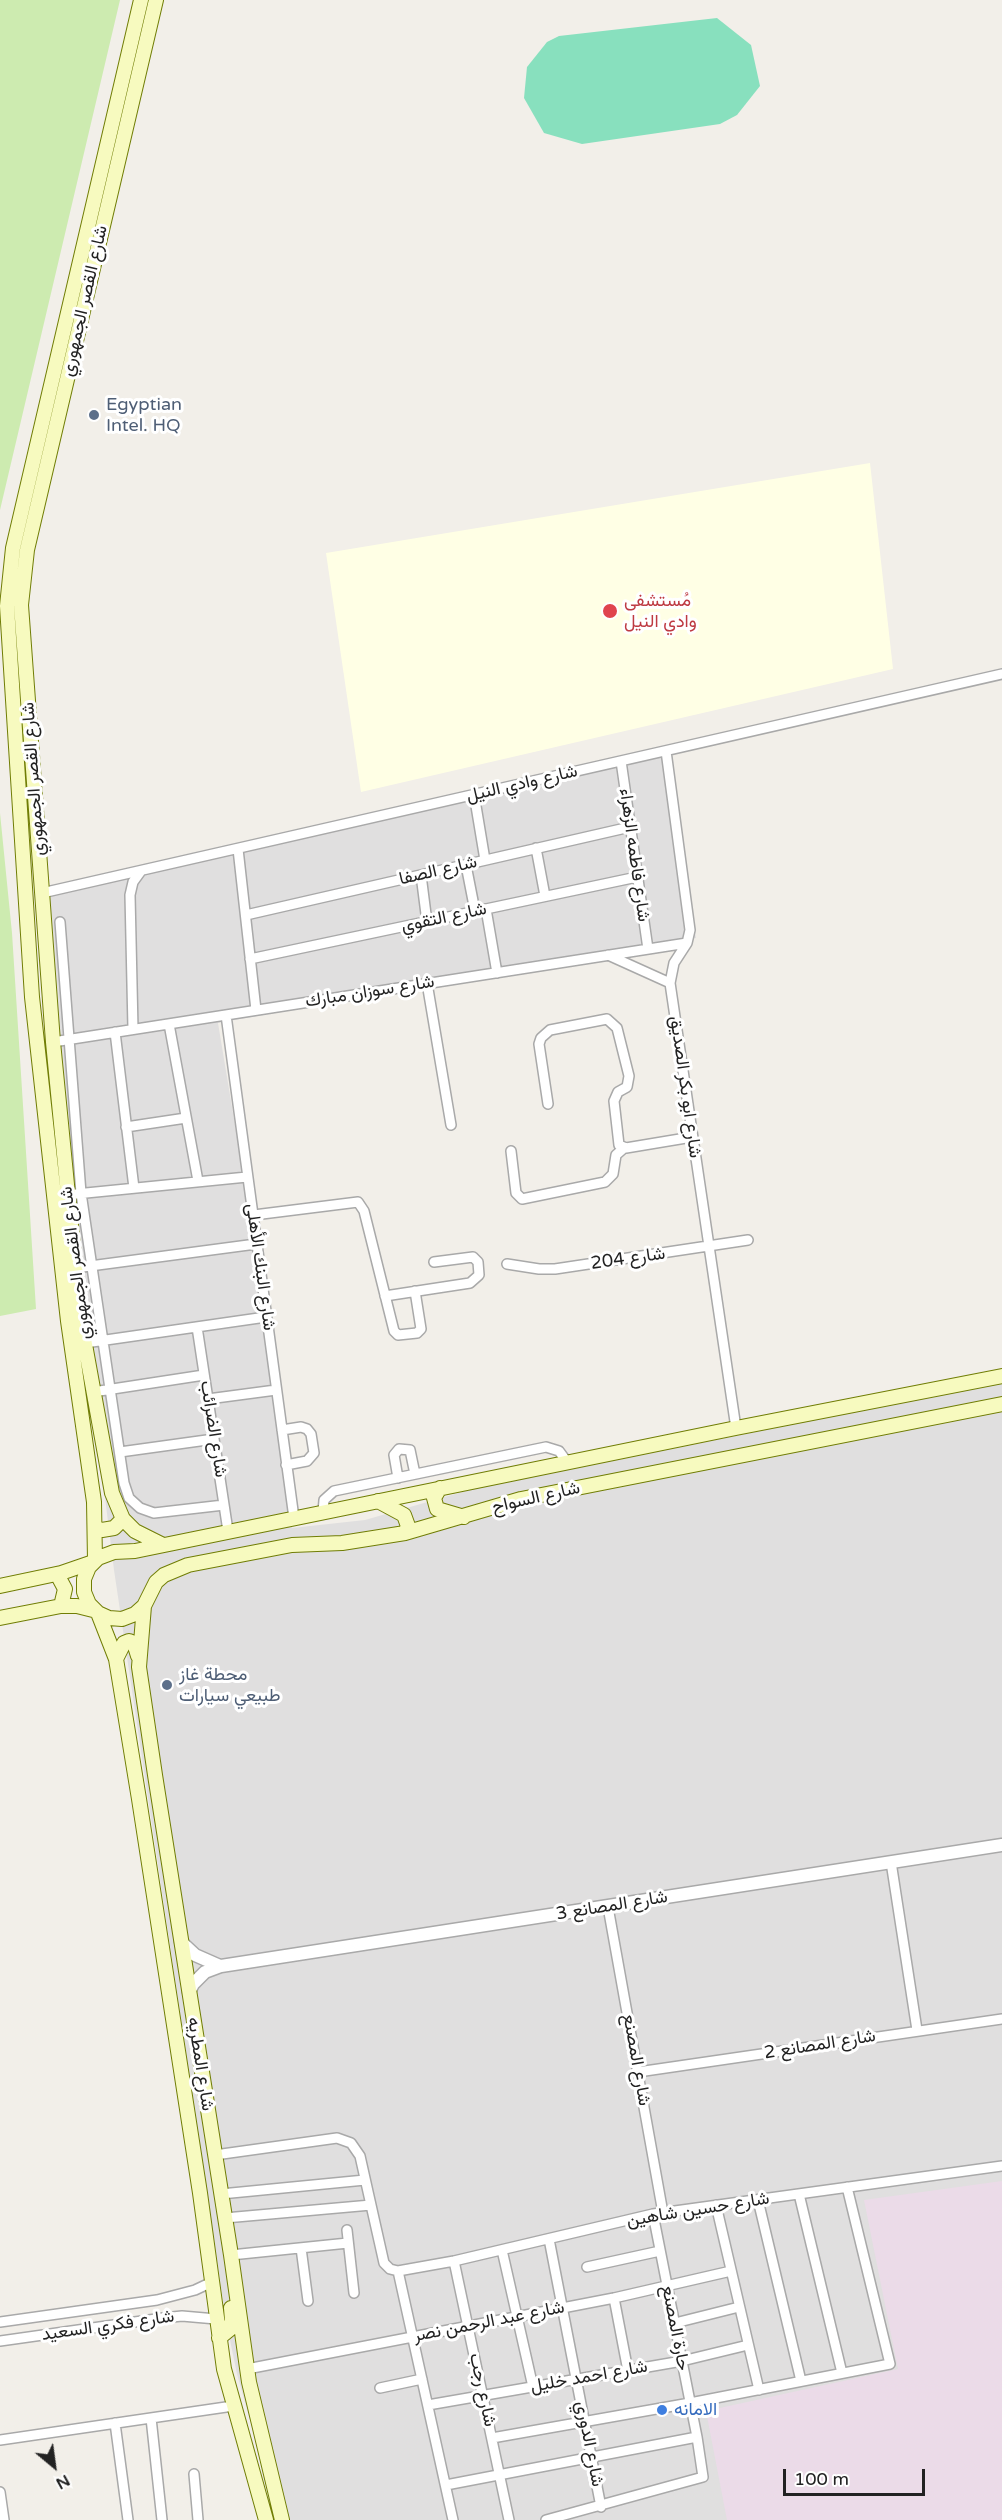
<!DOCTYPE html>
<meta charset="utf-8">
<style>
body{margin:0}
#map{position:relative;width:1002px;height:2520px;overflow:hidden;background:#f2efe9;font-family:"Varela Round",sans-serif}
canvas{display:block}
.north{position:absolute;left:24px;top:2436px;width:60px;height:60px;-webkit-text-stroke:4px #fff;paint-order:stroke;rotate:151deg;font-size:16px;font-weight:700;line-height:24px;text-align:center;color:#222}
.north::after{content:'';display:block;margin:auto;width:21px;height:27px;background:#222;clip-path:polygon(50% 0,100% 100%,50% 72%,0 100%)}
.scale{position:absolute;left:783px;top:2469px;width:142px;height:27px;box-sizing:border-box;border:3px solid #222;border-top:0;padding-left:8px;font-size:18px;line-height:21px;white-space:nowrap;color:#222;-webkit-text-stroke:4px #fff;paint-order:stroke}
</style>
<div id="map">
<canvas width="1002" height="2520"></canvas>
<div class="north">N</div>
<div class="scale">100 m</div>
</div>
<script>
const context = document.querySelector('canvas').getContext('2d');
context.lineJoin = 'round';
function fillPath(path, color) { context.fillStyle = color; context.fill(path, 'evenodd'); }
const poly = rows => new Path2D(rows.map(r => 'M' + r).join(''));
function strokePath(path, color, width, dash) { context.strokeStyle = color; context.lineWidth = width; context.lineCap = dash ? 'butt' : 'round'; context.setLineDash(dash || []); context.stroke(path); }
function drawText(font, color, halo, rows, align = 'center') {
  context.font = font + ' "Varela Round",Vazirmatn,sans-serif'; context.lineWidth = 6; context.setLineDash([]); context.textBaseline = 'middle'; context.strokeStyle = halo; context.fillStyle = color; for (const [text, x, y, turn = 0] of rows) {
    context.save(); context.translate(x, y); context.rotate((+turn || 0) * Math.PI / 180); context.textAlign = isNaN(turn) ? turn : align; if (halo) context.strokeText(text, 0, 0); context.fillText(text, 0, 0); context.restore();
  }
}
fillPath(poly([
 [665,752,696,938,218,1023,242,1167,292,1528,365,1520,469,1490,1002,1382,1002,2520,278,2520,237,2374,226,2321,114,1570,67,1191,38,889]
]), '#e0dfdf');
fillPath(poly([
 [1002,2181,1002,2520,727,2520,706,2411,898,2369,864,2200]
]), '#ebdbe8');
fillPath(poly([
 [870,463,893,669,361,792,326,553]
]), '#ffffe5');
fillPath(poly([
 [0,0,120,0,0,510],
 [0,813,12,933,36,1309,0,1316]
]), '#cdebb0');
fillPath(poly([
 [717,18,751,45,760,86,737,115,720,124,582,144,544,133,524,98,527,67,547,42,559,36]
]), '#88e0be');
const minor = poly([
 [666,751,690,930,687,943,674,963,670,983,736,1428],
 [621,761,648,949],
 [474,794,485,860],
 [536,848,545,896],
 [238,849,256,1010],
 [466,865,475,911],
 [421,875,427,922],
 [42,893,1002,674],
 [486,909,497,973],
 [246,915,630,827],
 [60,922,81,1193,124,1483,129,1498,140,1508,154,1513,224,1505],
 [608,955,670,983],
 [250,959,637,877],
 [427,983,451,1125],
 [226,1015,294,1518],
 [169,1024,198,1181],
 [133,1029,130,895,133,882,141,871],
 [115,1032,134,1188],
 [53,1042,687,943],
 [548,1104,539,1044,541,1038,550,1030,607,1019,617,1028,629,1076,627,1087,618,1092,614,1101,619,1145,626,1148,692,1137],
 [126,1127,186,1118],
 [511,1151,516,1193,522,1199,605,1182,613,1174,616,1155,624,1148],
 [76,1194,247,1177],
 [254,1215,358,1202,364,1211,394,1331,398,1335,417,1333,421,1329,415,1291],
 [507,1264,539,1269,555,1269,748,1240],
 [75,1268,256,1244],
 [385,1296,470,1283,479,1275,478,1262,473,1257,434,1262],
 [197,1327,228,1531],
 [85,1343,266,1317],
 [93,1392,204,1375],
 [208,1399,276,1390],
 [282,1430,301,1427,307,1429,311,1434,314,1453,307,1461,286,1465],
 [120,1452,214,1439],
 [398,1478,394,1455,399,1449,410,1450,415,1474],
 [323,1512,324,1500,334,1491,546,1447,559,1451,567,1462],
 [891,1862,917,2030],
 [608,1907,663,2213],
 [638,2072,1002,2019],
 [215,2155,337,2138,351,2143,360,2156,384,2263,390,2269,398,2271,454,2261,653,2214,1002,2166],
 [221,2194,365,2180],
 [799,2194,842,2373],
 [758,2200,801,2381],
 [716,2205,759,2390],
 [225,2218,371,2205],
 [347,2230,354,2293],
 [549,2239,601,2507],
 [301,2248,308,2301],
 [502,2250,533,2387],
 [231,2255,348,2243],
 [454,2261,509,2520],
 [587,2267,660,2251],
 [398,2271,453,2520],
 [614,2298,628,2371],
 [0,2322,157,2300,195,2290,212,2282],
 [675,2323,739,2307],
 [0,2341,163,2318,182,2316,216,2319],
 [247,2369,614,2298,731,2271],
 [380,2388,422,2379],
 [428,2405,682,2361,748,2345],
 [151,2418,162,2520],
 [115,2423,128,2520],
 [492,2438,690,2403,890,2364,847,2187],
 [0,2440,233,2406],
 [194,2474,198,2520],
 [446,2485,697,2437],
 [0,2492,4,2520],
 [546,2520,703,2477,697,2437,653,2214]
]);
const tertiary = poly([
 [181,1942,195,1955,220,1966],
 [189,1992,193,1984,205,1972,221,1966,1002,1845]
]);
const secondary = poly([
 [156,0,27,550,21,605,53,1042,80,1317,112,1493,123,1519,135,1531,163,1545],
 [1002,1376,736,1428,135,1551,114,1552,98,1558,89,1567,84,1579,84,1592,89,1604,98,1613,109,1618,122,1619,135,1614,144,1606,156,1582,164,1575,188,1565,292,1545,342,1543,405,1533,521,1499,1002,1404],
 [440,1488,434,1498,437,1509,464,1517],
 [378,1501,404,1515,408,1526,405,1533],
 [96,1528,102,1530,114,1528,123,1519],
 [95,1560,94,1502,68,1321,32,997,7,606,13,548,141,0],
 [57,1574,65,1589,61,1606],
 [0,1586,61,1573,93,1562],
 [144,1606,139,1667,155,1775,231,2255,249,2382,282,2520],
 [98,1613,116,1659,139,1799,200,2193,224,2369,266,2520],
 [0,1618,61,1606,77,1606,93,1610],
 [116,1659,124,1643,129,1641,134,1643,138,1656],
 [219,2338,230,2329,232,2320,231,2308]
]);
strokePath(minor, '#a9a9a9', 12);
strokePath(tertiary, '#a9a9a9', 15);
strokePath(secondary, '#707d05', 16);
strokePath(minor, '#fff', 9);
strokePath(tertiary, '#fff', 12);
strokePath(secondary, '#f7fabf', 14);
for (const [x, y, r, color] of [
 [94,415,6,"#5c6f8a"],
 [610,611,8,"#e0444e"],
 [167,1685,6,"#5c6f8a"],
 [662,2410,6,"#3f7fe0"]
]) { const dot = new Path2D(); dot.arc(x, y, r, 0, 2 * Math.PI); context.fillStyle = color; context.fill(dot); strokePath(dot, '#fff', 2); }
drawText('18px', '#222', '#fff', [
 ["شارع القصر الجمهوري",85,301,-77],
 ["شارع القصر الجمهوري",34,779,-94],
 ["شارع وادي النيل",522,784,-13],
 ["شارع فاطمه الزهراء",634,855,82],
 ["شارع الصفا",438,871,-13],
 ["شارع التقوي",444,918,-12],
 ["شارع سوزان مبارك",370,992,-9],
 ["شارع ابو بكر الصديق",685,1087,82],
 ["شارع 204",628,1259,-8],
 ["شارع القصر الجمهوري",76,1263,-97],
 ["شارع البنك الأهلى",260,1267,82],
 ["شارع الضرائب",213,1429,81],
 ["شارع السواح",536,1498,-13],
 ["شارع المصانع 3",612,1906,-9],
 ["شارع المصانع 2",820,2045,-9],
 ["شارع المصنع",636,2060,80],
 ["شارع المطريه",200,2064,81],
 ["شارع حسين شاهين",698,2210,-9],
 ["شارع عبد الرحمن نصر",489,2322,-11],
 ["شارع فكري السعيد",108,2326,-8],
 ["حارة المصنع",675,2328,79],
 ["شارع احمد خليل",589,2377,-10],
 ["شارع رجب",482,2390,78],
 ["شارع الدوري",589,2444,79]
]);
drawText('18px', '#4e5e75', '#fff', [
 ["Egyptian",106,405],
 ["Intel. HQ",106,426],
 ["محطة غاز",179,1675],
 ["طبيعي سيارات",179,1696]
], 'left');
drawText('18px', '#be3a42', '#fff', [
 ["مُستشفى",624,601],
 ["وادي النيل",624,622]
], 'left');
drawText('18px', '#366cbe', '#fff', [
 ["الامانه",674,2410]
], 'left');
</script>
